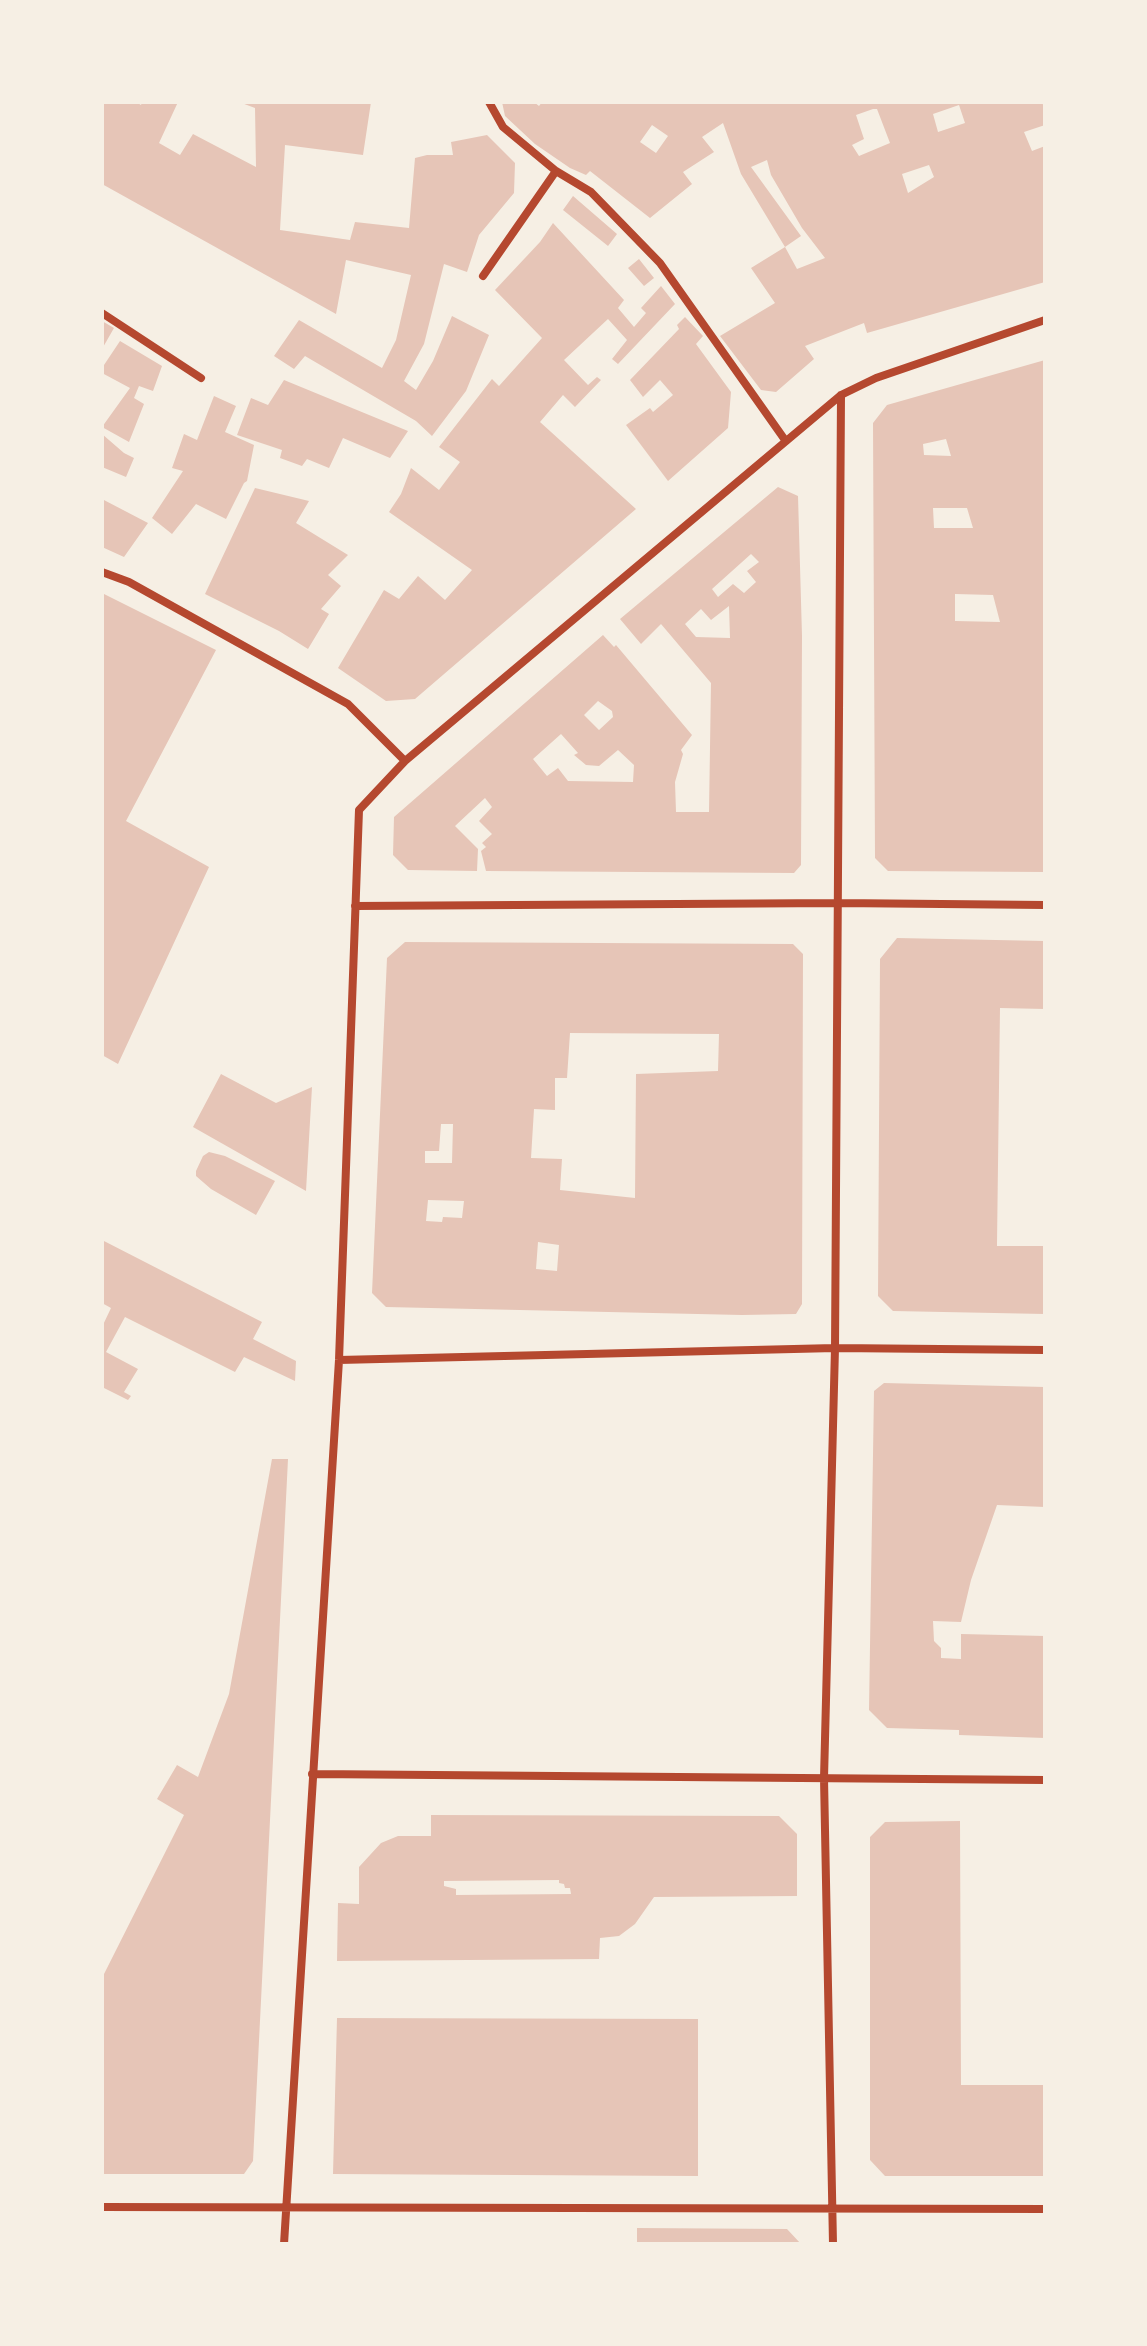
<!DOCTYPE html>
<style>
body{margin:0}
#map{position:relative;width:1147px;height:2346px;overflow:hidden;background:#f6efe4;font-family:"IBM Plex Sans",sans-serif}
canvas{display:block}
.frame{position:absolute;inset:0;border:104px solid #f6efe4;pointer-events:none}
</style>
<div id="map">
<canvas width="1147" height="2346"></canvas>
<div class="frame"></div>
</div>
<script>
const context = document.querySelector('canvas').getContext('2d');
context.lineJoin = 'round';
function fillPath(path, color) { context.fillStyle = color; context.fill(path, 'evenodd'); }
const poly = rows => new Path2D(rows.map(r => 'M' + r).join(''));
function strokePath(path, color, width, dash) { context.strokeStyle = color; context.lineWidth = width; context.lineCap = dash ? 'butt' : 'round'; context.setLineDash(dash || []); context.stroke(path); }
fillPath(poly([
 [102,102,136,102,141,105,142,102,178,102,159,143,180,155,193,134,256,167,255,108,239,102,371,102,363,155,285,145,280,230,350,240,355,222,409,228,415,158,427,155,453,155,451,142,487,135,515,163,514,193,479,235,467,272,444,264,424,344,404,381,416,390,433,361,452,316,489,335,466,391,432,436,416,421,305,356,294,369,274,356,299,320,382,368,396,340,411,275,346,260,336,314,102,184],
 [502,102,534,102,539,106,542,102,1042,102,1045,110,1045,125,1024,132,1032,151,1045,146,1045,282,867,333,864,323,805,346,814,359,776,392,761,390,720,336,775,303,751,268,785,247,741,174,723,123,702,137,714,152,683,172,692,184,650,218,590,171,586,175,570,168,535,144,505,116],
 [959,105,965,123,938,132,933,114],
 [873,109,877,109,890,143,859,156,852,145,864,139,856,115],
 [652,125,668,136,656,153,640,142],
 [767,160,771,175,802,228,825,258,797,269,785,247,801,236,751,167],
 [929,165,934,177,908,193,902,174],
 [573,196,617,234,608,246,563,210],
 [553,223,624,300,618,308,634,327,646,313,641,308,661,286,675,304,618,364,612,359,627,340,608,319,564,360,588,385,597,377,601,380,575,407,563,395,540,422,636,509,415,699,386,701,338,668,384,590,399,599,418,576,445,600,472,570,389,512,401,494,411,468,439,490,460,462,439,447,492,379,499,386,542,338,495,290,540,242],
 [639,259,654,278,644,286,628,268],
 [685,317,703,336,696,344,731,392,728,428,668,481,626,425,650,408,653,412,673,395,660,380,643,397,630,380,679,329,677,325],
 [102,321,114,328,102,349],
 [120,341,162,366,153,391,139,386,134,398,144,404,129,442,102,427,130,388,102,373,102,368],
 [1045,360,1045,872,888,871,875,858,873,423,887,405],
 [946,439,951,456,924,455,923,444],
 [933,508,967,508,973,528,934,528],
 [955,594,993,595,1000,622,955,621],
 [284,380,408,431,390,458,343,438,329,468,307,459,302,466,280,458,282,450,237,435,251,398,268,405],
 [214,396,236,406,225,432,254,445,247,481,244,483,226,519,196,504,172,534,152,518,183,471,172,468,184,434,197,440],
 [102,434,124,453,134,458,126,477,102,467],
 [778,487,798,496,802,636,801,865,794,873,486,871,481,851,486,847,482,843,492,834,479,821,492,807,485,798,455,826,478,849,477,871,408,870,393,855,394,817,603,635,614,647,616,645,692,735,681,750,683,754,675,782,676,812,709,812,711,683,661,624,641,644,620,619],
 [751,554,759,562,747,571,756,582,744,593,733,584,718,597,712,589],
 [729,606,730,638,696,637,685,624,701,609,711,620],
 [598,701,612,711,613,717,599,730,584,715],
 [561,734,578,753,574,755,586,765,599,766,618,750,634,765,633,782,568,781,558,768,547,776,533,759],
 [255,488,309,501,296,523,348,555,328,575,341,586,321,609,329,614,308,649,279,631,205,594],
 [102,499,148,523,124,557,102,547],
 [102,593,216,650,126,821,209,867,118,1064,102,1055],
 [897,938,1045,941,1045,1009,1000,1008,997,1243,997,1246,1045,1246,1045,1314,893,1311,878,1296,880,959],
 [405,942,793,944,803,954,802,1304,796,1314,742,1315,386,1307,372,1293,387,958],
 [570,1033,719,1034,718,1071,636,1074,635,1198,560,1190,562,1159,531,1158,534,1109,555,1110,555,1078,567,1078],
 [441,1124,453,1124,452,1163,425,1163,425,1151,439,1151],
 [428,1200,464,1201,462,1218,443,1217,442,1222,426,1221],
 [538,1242,559,1245,557,1271,536,1269],
 [221,1074,276,1103,312,1087,306,1191,193,1127],
 [209,1152,225,1156,275,1181,256,1215,211,1189,196,1176,196,1171,203,1156],
 [102,1240,262,1322,253,1339,296,1361,295,1381,244,1357,235,1372,125,1317,106,1352,138,1369,124,1392,131,1396,128,1400,102,1387,102,1327,111,1308,102,1303],
 [884,1383,1045,1387,1045,1507,997,1505,971,1580,961,1622,933,1621,934,1641,941,1648,941,1658,961,1659,961,1634,1045,1636,1045,1738,959,1735,959,1730,887,1728,869,1710,874,1391],
 [272,1459,288,1459,253,2161,244,2174,102,2174,102,1978,184,1815,157,1799,177,1765,198,1777,229,1694],
 [431,1815,779,1816,797,1834,797,1896,654,1897,635,1924,619,1936,600,1938,599,1959,337,1961,338,1903,359,1904,359,1867,381,1843,398,1836,431,1836],
 [559,1880,559,1883,564,1884,565,1888,570,1888,571,1894,456,1895,456,1889,444,1886,444,1881],
 [960,1821,961,2085,1045,2085,1045,2176,885,2176,870,2160,870,1837,885,1822],
 [337,2018,698,2019,698,2176,333,2174],
 [637,2228,787,2229,801,2244,637,2244]
]), '#e6c5b7');
strokePath(poly([
 [489,102,503,127,556,171,591,192,660,263,785,440],
 [483,276,556,171],
 [102,313,201,378],
 [102,572,129,582,348,704,405,761],
 [355,906,838,903,1045,905],
 [339,1360,835,1348,1045,1350],
 [312,1774,1045,1780],
 [102,2207,1045,2209],
 [284,2244,339,1360,359,810,405,761,841,395,876,378,1045,320],
 [833,2244,824,1778,835,1348,841,395]
]), '#b5482f', 8);
</script>
